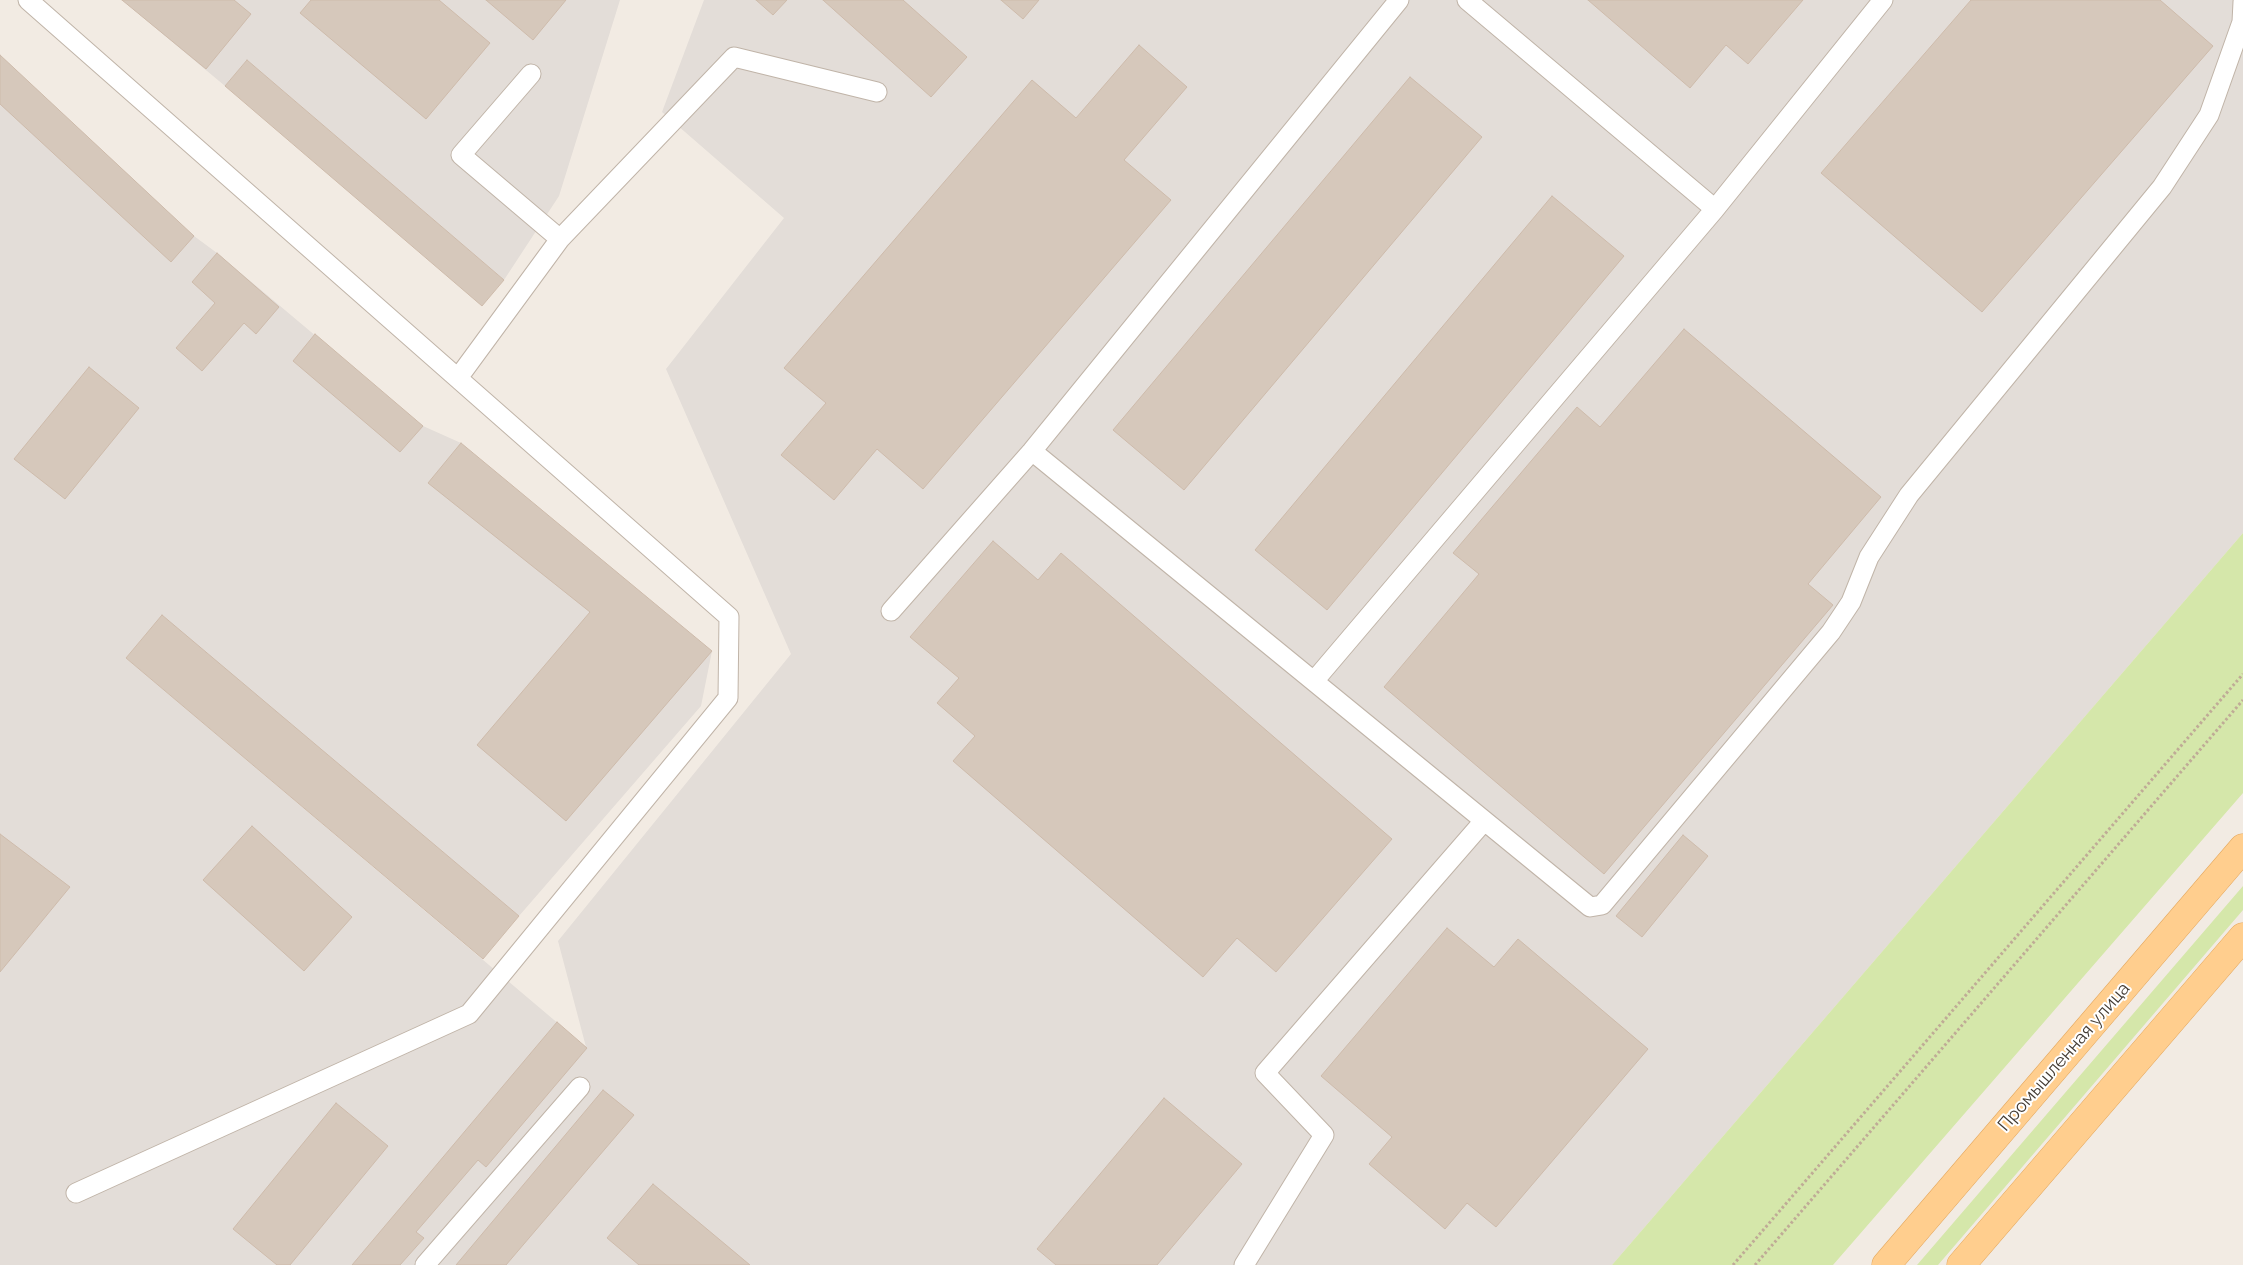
<!DOCTYPE html>
<meta charset="utf-8">
<style>
body{margin:0}
canvas{display:block;background:#f2ebe3}
</style>
<canvas width="2243" height="1265"></canvas>
<script>
const context = document.querySelector('canvas').getContext('2d');
context.lineJoin = 'round';
function fillPath(path, color) { context.fillStyle = color; context.fill(path, 'evenodd'); }
const poly = rows => new Path2D(rows.map(r => 'M' + r).join(''));
function strokePath(path, color, width, dash) { context.strokeStyle = color; context.lineWidth = width; context.lineCap = dash ? 'butt' : 'round'; context.setLineDash(dash || []); context.stroke(path); }
function drawText(font, color, halo, rows, align = 'center') {
  context.font = font + ' Raleway,sans-serif'; context.lineWidth = 4; context.setLineDash([]); context.textBaseline = 'middle'; context.strokeStyle = halo; context.fillStyle = color; for (const [text, x, y, turn = 0] of rows) {
    context.save(); context.translate(x, y); context.rotate((+turn || 0) * Math.PI / 180); context.textAlign = isNaN(turn) ? turn : align; if (halo) context.strokeText(text, 0, 0); context.fillText(text, 0, 0); context.restore();
  }
}
fillPath(poly([
 [122,0,620,0,559,196,504,280,247,60,225,86],
 [704,0,2243,0,2243,533,1612,1265,0,1265,0,55,194,236,217,253,423,426,461,443,712,651,701,706,519,916,162,616,126,658,586,1047,558,941,791,654,666,369,784,218,662,112]
]), '#e3ddd8');
fillPath(poly([
 [2243,533,2243,793,1833,1265,1612,1265],
 [2243,886,2243,910,1938,1265,1917,1265]
]), '#d5e7aa');
const building = poly([
 [122,0,234,0,251,14,206,69,122,0],
 [311,0,439,0,490,43,426,119,300,13,311,0],
 [486,0,566,0,533,40,486,0],
 [756,0,787,0,773,15,756,0],
 [823,0,903,0,967,57,931,97,823,0],
 [1001,0,1039,0,1023,19,1001,0],
 [1588,0,1803,0,1748,64,1726,45,1690,88,1588,0],
 [1971,0,2160,0,2213,46,1982,312,1821,173,1971,0],
 [1139,45,1187,87,1124,160,1171,200,923,489,877,449,834,500,781,455,826,403,784,368,1032,80,1076,118,1139,45],
 [0,55,194,236,171,262,0,104,0,55],
 [247,60,504,280,482,306,225,86,247,60],
 [1410,77,1482,137,1184,490,1113,430,1410,77],
 [1552,196,1624,256,1327,610,1255,550,1552,196],
 [217,253,279,307,256,334,244,323,202,371,176,348,215,303,192,282,217,253],
 [1684,329,1881,497,1808,584,1833,605,1604,874,1384,687,1479,574,1453,553,1577,407,1600,427,1684,329],
 [315,334,423,426,400,452,293,361,315,334],
 [89,367,139,408,65,499,14,459,89,367],
 [461,443,712,651,566,821,477,745,590,612,428,483,461,443],
 [993,541,1038,580,1061,553,1392,839,1276,972,1237,938,1203,977,953,761,975,736,937,703,959,678,910,637,993,541],
 [162,615,519,916,483,959,126,658,162,615],
 [252,826,352,917,304,971,203,880,252,826],
 [0,834,70,887,0,972,0,834],
 [1683,835,1708,856,1642,937,1616,916,1683,835],
 [1447,928,1494,967,1518,939,1648,1049,1496,1227,1467,1203,1445,1229,1369,1164,1392,1137,1321,1076,1447,928],
 [557,1022,587,1048,486,1167,478,1160,416,1232,424,1238,400,1265,352,1265,557,1022],
 [603,1090,634,1115,506,1265,456,1265,603,1090],
 [1164,1098,1242,1164,1157,1265,1056,1265,1037,1249,1164,1098],
 [336,1103,388,1146,290,1265,277,1265,233,1229,336,1103],
 [653,1184,750,1265,639,1265,607,1238,653,1184]
]);
fillPath(building, '#d6c8bb');
strokePath(building, '#cebbab', 1);
const lane = poly([
 [28,0,729,617,728,698,469,1014,76,1193],
 [1467,0,1715,209,1883,0],
 [531,74,461,155,560,239],
 [458,378,560,239,734,57,877,92],
 [1032,451,1590,907,1602,905,1831,632,1851,602,1869,557,1909,495,2162,187,2209,115,2242,22,2243,2],
 [891,611,1032,451,1399,0],
 [1314,681,1715,209],
 [425,1265,580,1087],
 [1244,1265,1324,1135,1265,1073,1484,821]
]);
const primary = poly([
 [1886,1265,2243,848],
 [1961,1265,2243,937]
]);
strokePath(lane, '#c0b4a8', 21);
strokePath(primary, '#e4a85e', 29);
strokePath(poly([
 [1733,1265,2243,674],
 [1755,1265,2243,700]
]), '#bfab96', 3, [2.5, 2.5]);
strokePath(lane, '#fff', 19);
strokePath(primary, '#ffce8e', 28);
drawText('18px', '#433b33', '#fff', [
 ["Промышленная улица",2064,1057,-49]
]);
</script>
